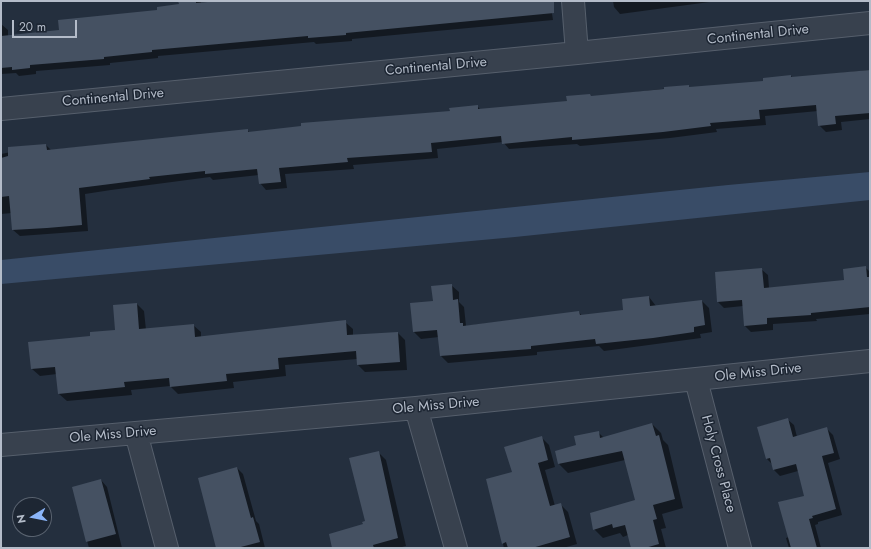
<!DOCTYPE html>
<style>
body{margin:0}
#map{position:relative;width:871px;height:549px;overflow:hidden;background:#242f3e;font-family:Jost,sans-serif}
canvas{display:block}
.frame{position:absolute;inset:0;border:2px solid #b4bcc9;pointer-events:none}
.north{position:absolute;left:12px;top:497px;width:40px;height:40px;box-sizing:border-box;background:#1d2633;border:1px solid #59626f;border-radius:50%;rotate:260deg;font-size:11px;font-weight:700;line-height:16px;text-align:center;color:#b4bcc9}
.north::after{content:'';display:block;margin:auto;width:14px;height:18px;background:#8ab4f8;clip-path:polygon(50% 0,100% 100%,50% 72%,0 100%)}
.scale{position:absolute;left:12px;top:20px;width:65px;height:18px;box-sizing:border-box;border:2px solid #b4bcc9;border-top:0;padding-left:5px;font-size:12px;line-height:14px;white-space:nowrap;color:#b4bcc9;-webkit-text-stroke:3px #1d2633;paint-order:stroke}
</style>
<div id="map">
<canvas width="871" height="549"></canvas>
<div class="frame"></div>
<div class="north">N</div>
<div class="scale">20 m</div>
</div>
<script>
const context = document.querySelector('canvas').getContext('2d');
context.lineJoin = 'round';
function fillPath(path, color) { context.fillStyle = color; context.fill(path, 'evenodd'); }
const poly = rows => new Path2D(rows.map(r => 'M' + r).join(''));
function strokePath(path, color, width, dash) { context.strokeStyle = color; context.lineWidth = width; context.lineCap = dash ? 'butt' : 'round'; context.setLineDash(dash || []); context.stroke(path); }
function drawText(font, color, halo, rows, align = 'center') {
  context.font = font + ' Jost,sans-serif'; context.lineWidth = 3; context.setLineDash([]); context.textBaseline = 'middle'; context.strokeStyle = halo; context.fillStyle = color; for (const [text, x, y, turn = 0] of rows) {
    context.save(); context.translate(x, y); context.rotate((+turn || 0) * Math.PI / 180); context.textAlign = isNaN(turn) ? turn : align; if (halo) context.strokeText(text, 0, 0); context.fillText(text, 0, 0); context.restore();
  }
}
fillPath(poly([
 [870,172,870,200,515,237,1,284,1,260,728,185]
]), '#394c67');
fillPath(poly([
 [179,1,201,1,201,3,225,1,550,1,553,20,352,39,352,41,316,44,314,42,158,56,158,58,110,63,110,65,36,71,36,74,19,76,16,73,1,74,1,24,8,30,8,36,60,31,158,11,180,5],
 [613,1,717,1,620,14,614,7],
 [870,70,870,119,841,122,842,130,826,132,819,125,818,111,765,116,766,125,716,129,717,132,670,138,580,146,577,144,509,149,503,142,437,149,438,158,353,165,354,169,285,174,287,188,266,190,260,183,259,175,213,180,210,177,111,190,85,194,88,231,20,236,13,230,12,213,1,214,1,154,46,145,51,150,247,130,250,133,451,112,477,106,481,110,568,102,592,97,688,86,691,88,764,82,791,76,793,78],
 [865,267,870,272,870,314,816,319,817,321,773,324,773,330,751,332,745,326,743,306,724,308,718,302,761,269,768,275,769,288,845,281],
 [451,285,459,292,459,302,464,307,466,326,579,312,582,316,624,311,649,297,656,306,702,301,709,308,712,332,700,334,701,338,604,351,599,346,537,352,537,355,448,363,441,356,439,337,421,339,414,332,434,302],
 [137,304,144,311,146,330,193,325,201,332,201,337,345,322,353,329,353,336,398,333,405,340,407,370,365,372,358,365,357,359,285,365,286,376,233,382,234,388,178,394,170,386,131,390,132,395,67,401,59,394,57,374,40,376,32,369,92,337,116,331],
 [787,419,794,425,797,437,827,429,833,435,840,459,828,463,842,515,818,522,818,524,815,525,821,548,789,548,786,538,789,537,805,496,798,471,780,476,774,470,772,464,767,459,758,427],
 [652,424,661,433,663,440,668,445,683,508,662,514,666,528,661,529,666,548,632,548,628,535,623,537,620,533,603,538,594,529,637,501,625,460,568,473,559,464,577,446,598,432,604,438],
 [541,437,549,445,555,467,545,470,555,506,560,504,568,512,577,544,563,548,504,548,487,480,513,473],
 [378,452,386,460,406,546,398,548,333,548,366,522],
 [237,468,243,474,256,521,259,524,265,548,217,548],
 [101,480,107,487,122,548,89,548,73,488]
]), '#0007');
fillPath(poly([
 [178,1,196,1,196,3,219,1,554,1,554,13,346,33,346,35,308,38,308,36,152,50,152,52,104,57,104,59,30,65,30,68,12,70,12,67,1,68,1,36,59,30,58,20,157,10,157,7,179,4],
 [870,70,870,113,835,116,836,124,818,126,816,105,759,110,760,119,710,123,711,126,663,132,572,140,572,137,502,144,501,136,431,143,432,152,347,158,348,162,279,168,281,182,259,184,257,169,205,174,205,171,149,177,150,179,79,188,82,225,47,228,12,230,9,196,1,197,1,158,8,156,8,147,46,144,47,150,248,129,248,132,301,126,301,123,450,111,449,108,478,105,478,109,567,101,566,96,590,94,591,96,664,89,664,87,689,85,689,87,763,81,763,78,791,75,791,77],
 [866,266,867,277,870,277,870,307,811,313,811,315,767,318,767,324,744,326,742,300,717,302,715,272,762,268,764,288,844,280,843,269],
 [452,284,453,300,458,299,460,323,463,323,463,326,579,311,580,315,623,310,622,299,649,296,650,306,702,300,705,325,694,327,694,332,653,338,596,344,595,339,531,346,531,349,440,356,437,330,413,332,410,303,433,301,431,286],
 [137,303,139,329,194,324,195,337,346,320,347,335,398,332,400,362,357,365,356,351,278,358,279,369,226,374,227,381,170,387,169,378,124,382,125,387,58,394,55,367,31,369,28,342,90,336,90,332,115,330,113,305],
 [788,418,793,437,827,427,834,453,822,456,836,509,812,516,813,518,809,519,817,548,791,548,778,502,804,496,796,464,773,470,770,458,766,459,757,427],
 [652,423,656,436,659,435,675,499,653,505,657,519,653,520,659,544,645,548,631,548,625,525,613,528,612,524,593,530,590,513,635,500,622,451,558,464,555,451,576,445,574,436,599,431,600,438],
 [542,436,548,460,538,463,550,506,561,503,570,537,532,548,508,548,506,542,502,544,486,479,512,472,504,447],
 [379,451,398,538,373,545,374,548,332,548,329,534,363,524,362,522,365,521,349,458],
 [237,467,251,518,253,517,260,542,237,548,216,548,198,478],
 [101,479,116,534,86,542,72,487]
]), '#455162');
const minor = poly([
 [573,1,577,53],
 [1,109,577,53,870,23],
 [696,380,740,548],
 [416,408,456,548],
 [136,433,167,548],
 [1,445,416,408,870,361]
]);
strokePath(minor, '#565f6c', 24);
strokePath(minor, '#38414e', 22);
drawText('14px', '#b4bcc9', '#1d2633', [
 ["Continental Drive",758,35,-6],
 ["Continental Drive",436,67,-5],
 ["Continental Drive",113,98,-5],
 ["Ole Miss Drive",758,373,-6],
 ["Ole Miss Drive",436,406,-5],
 ["Ole Miss Drive",113,435,-5],
 ["Holy Cross Place",718,464,75]
]);
</script>
